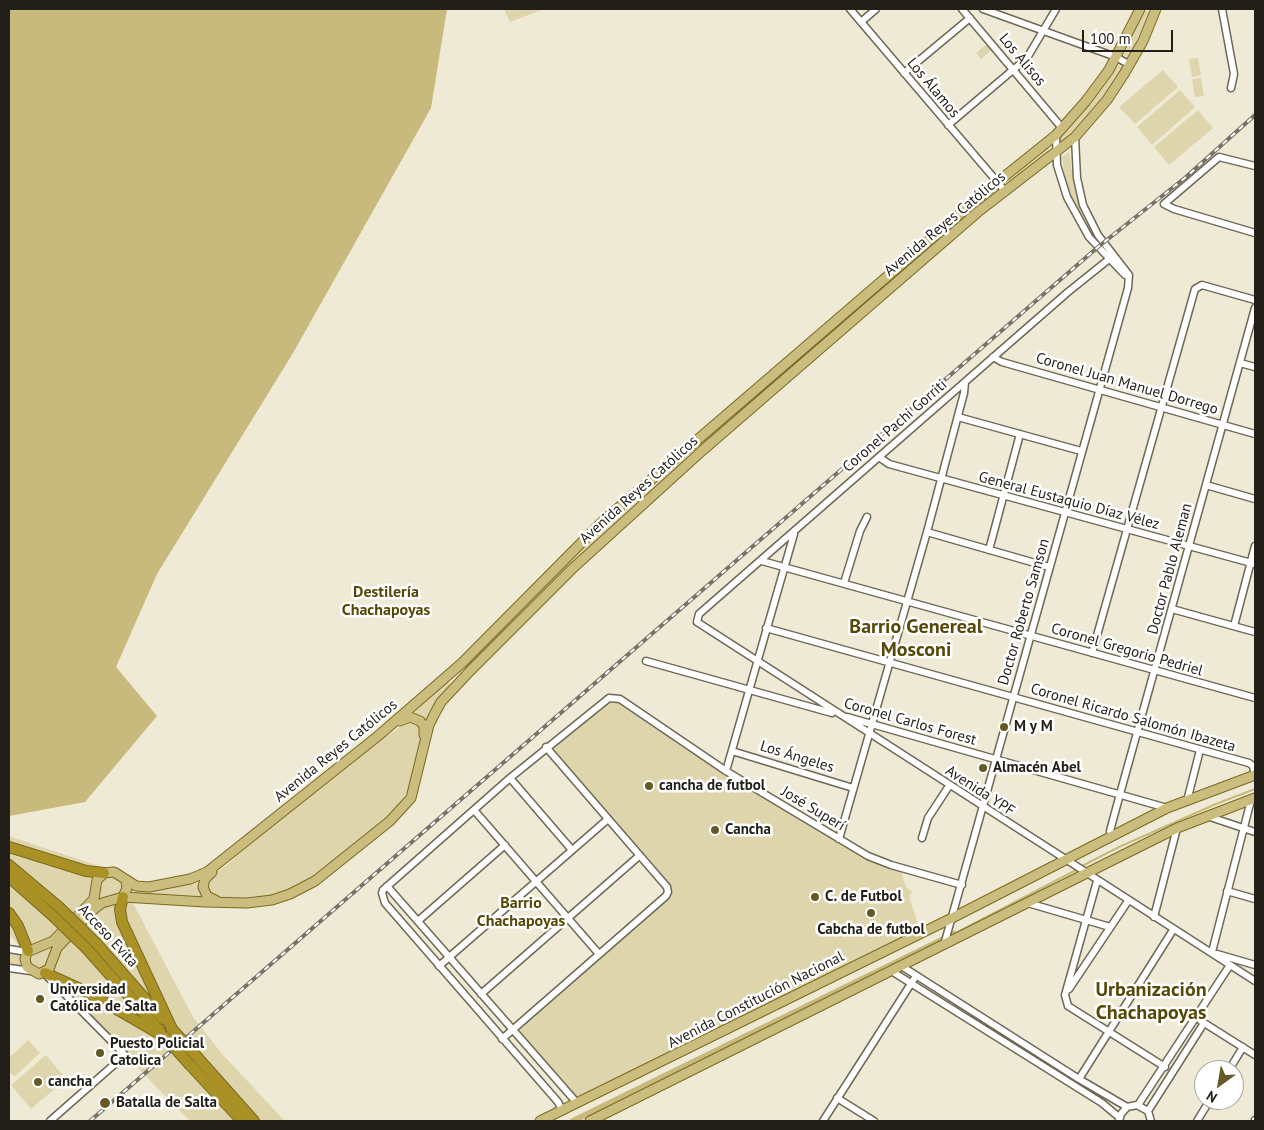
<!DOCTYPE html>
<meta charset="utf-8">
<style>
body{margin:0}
#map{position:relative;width:1264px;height:1130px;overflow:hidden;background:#efead5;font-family:"PT Sans",sans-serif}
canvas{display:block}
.frame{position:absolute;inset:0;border:10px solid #211f18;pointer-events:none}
.north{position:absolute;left:1194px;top:1060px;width:50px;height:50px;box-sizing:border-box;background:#fff;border:1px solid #a6a5a3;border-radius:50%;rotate:212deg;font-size:14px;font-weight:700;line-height:20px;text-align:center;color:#211f18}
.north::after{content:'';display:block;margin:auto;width:18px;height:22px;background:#655926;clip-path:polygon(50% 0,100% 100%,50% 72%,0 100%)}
.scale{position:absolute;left:1082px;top:30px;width:91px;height:22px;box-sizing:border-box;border:2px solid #211f18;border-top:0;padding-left:6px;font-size:15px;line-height:18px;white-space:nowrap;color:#211f18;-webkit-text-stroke:4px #fff;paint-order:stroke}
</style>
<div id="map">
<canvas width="1264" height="1130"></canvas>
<div class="frame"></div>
<div class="north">N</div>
<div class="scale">100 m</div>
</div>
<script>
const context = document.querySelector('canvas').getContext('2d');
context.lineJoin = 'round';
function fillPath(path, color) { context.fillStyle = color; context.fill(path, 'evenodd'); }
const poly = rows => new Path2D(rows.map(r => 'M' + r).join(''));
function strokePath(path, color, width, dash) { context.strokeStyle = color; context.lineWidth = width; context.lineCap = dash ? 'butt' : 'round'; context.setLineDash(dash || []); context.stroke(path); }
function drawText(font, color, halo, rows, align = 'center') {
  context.font = font + ' "PT Sans",sans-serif'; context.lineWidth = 5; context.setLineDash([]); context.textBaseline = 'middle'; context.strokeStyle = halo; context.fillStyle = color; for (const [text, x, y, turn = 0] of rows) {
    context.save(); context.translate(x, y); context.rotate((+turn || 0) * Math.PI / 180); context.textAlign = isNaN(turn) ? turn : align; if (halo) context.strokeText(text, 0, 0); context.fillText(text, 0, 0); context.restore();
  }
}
fillPath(poly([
 [504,9,544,9,510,22],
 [1144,10,1150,12,1129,57,1124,55],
 [987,44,992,50,981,59,976,53],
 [1198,58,1201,75,1192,77,1189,59],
 [1119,65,1124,67,1109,90,1065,143,1061,142,1060,138,1091,103],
 [1163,70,1178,87,1135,124,1119,107],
 [1201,78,1204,96,1195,97,1192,79],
 [1180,90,1195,107,1152,145,1137,127],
 [1198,110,1213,128,1169,165,1154,147],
 [1048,147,1050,153,1008,184,1005,180],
 [1069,152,1075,188,1084,221,1071,197,1065,181,1062,157],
 [994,190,996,192,992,196,809,353,806,351],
 [796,360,798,363,699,449,697,446],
 [682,459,685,462,597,539,466,670,463,667,584,545],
 [448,681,451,685,436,703,426,722,413,713],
 [613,697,865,854,900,868,906,887,912,892,909,896,921,933,577,1103,512,1030,667,894,667,887,546,747],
 [408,721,415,721,423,731,410,788,393,813,313,877,291,890,254,900,214,898,210,895,206,881,209,877,228,864,244,849,374,745],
 [9,836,102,867,110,876,120,880,122,890,134,905,193,1017,223,1055,285,1121,190,1121,41,970,30,966,28,956,9,934],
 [199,882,205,898,134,893,136,890,161,890],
 [9,952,20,953,20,965,9,964],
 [28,1040,40,1053,14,1077,9,1071,9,1058],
 [46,1055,66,1079,31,1109,11,1085]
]), '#dfd5ad');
fillPath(poly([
 [9,9,447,9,431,108,293,353,157,574,116,667,157,716,85,802,9,816]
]), '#c8b97d');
strokePath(poly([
 [1082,866,1119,847,1216,804,1255,789],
 [954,934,1078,869]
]), '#c9b97d', 2);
strokePath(poly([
 [573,1121,954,934]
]), '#c9b97d', 6);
const minor = poly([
 [850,9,1005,191],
 [962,9,1062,128],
 [983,9,1116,57,1130,65],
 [1222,9,1234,74,1231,88],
 [861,22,876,9],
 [904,73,970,18],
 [948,125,1027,58,1056,9],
 [1056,135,1057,165,1067,197,1089,237,1125,275],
 [1255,166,1219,157,1164,204,1174,209,1255,233],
 [1113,256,1068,292,699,614,697,622,1255,981],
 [993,357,1002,362,1255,434],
 [1240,363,1255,367],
 [958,417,1081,451],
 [879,457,889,464,1255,564],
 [1206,485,1255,499],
 [927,532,1049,567],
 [989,550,1020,434],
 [762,561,1255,698],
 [844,583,860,531,867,517],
 [1172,609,1255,632],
 [1234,626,1255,546],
 [766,628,1249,763,1253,766,1255,775],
 [1092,653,1195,289,1202,285,1255,300],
 [646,661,832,713],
 [847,717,1167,808],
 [732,751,853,788],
 [726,771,794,534],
 [510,778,572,850],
 [1187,801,1200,750],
 [474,810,599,954],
 [1207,816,1255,832],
 [1112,836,1110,831,1120,794,1255,308],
 [922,838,928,818,949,786],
 [839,839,927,532,964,393,965,382],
 [387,886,577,1103],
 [1227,891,1255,899],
 [1028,903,1110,927],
 [1154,917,1177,828],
 [418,921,505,845],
 [944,945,1128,288,1129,275,1098,235,1083,205,1077,178,1075,137],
 [9,949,27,952],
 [1212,952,1251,800],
 [1217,954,1255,965],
 [439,966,608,819],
 [903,967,1079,1079,1127,1107],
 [9,968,31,971],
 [893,972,1102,1103,1120,1118],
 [48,977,125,1055,50,1121],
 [1069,989,1128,901],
 [481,994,639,856],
 [1065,995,1068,1006,1165,1067],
 [1065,995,1097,881],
 [1201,1021,1255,1055],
 [502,1039,666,896,668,892,667,887,546,747],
 [1229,1070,1243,1047],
 [1079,1079,1173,930],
 [837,1098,874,1121],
 [1138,1105,1230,965],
 [562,1110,558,1102,385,903,382,893,383,890,510,778,609,698,620,699,726,771,868,856,891,865,962,885],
 [1148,1111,1204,1023],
 [1119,1120,1121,1114,1127,1107,1137,1105,1148,1111,1151,1121],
 [823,1121,914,979],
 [1197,1121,1210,1100],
 [1255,1121,1255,1120]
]);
const major = poly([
 [400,721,410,717,420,721,424,726,424,735],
 [212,872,205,879,203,887,207,896,217,901],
 [126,881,127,888,123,897,102,903,93,910,57,948,49,969,39,974,27,967,25,959,27,952,53,941,94,899,97,880,104,873,114,872,136,886,149,887,190,879,207,872,378,736,462,663,603,521,990,188,1056,135,1086,101,1109,70,1140,9],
 [123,897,205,902,247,903,272,900,290,894,315,881,390,821,411,798,429,725,435,713,441,702,470,671,572,569,703,450,978,212,1075,137,1107,100,1124,74,1143,41,1156,9],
 [540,1121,952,918,1167,808,1255,775],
 [590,1121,1177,828,1255,798]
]);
const highway = poly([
 [9,847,86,871,104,873],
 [9,865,59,907],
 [9,877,53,916],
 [123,897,120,909,122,922,172,1029],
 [9,913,18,926,28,951],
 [96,943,163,1019],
 [87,949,160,1031],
 [45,973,87,992,165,1037],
 [198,1058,254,1121],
 [190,1065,242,1121]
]);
strokePath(minor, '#6e6956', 9);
strokePath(major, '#796921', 11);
strokePath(highway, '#796921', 12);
strokePath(minor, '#fff', 6);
strokePath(major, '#cbbd7d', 9);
strokePath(highway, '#a99126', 10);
const rail = poly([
 [90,1121,1098,247,1186,177,1255,115]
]);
strokePath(rail, '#777366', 4);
strokePath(rail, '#fff', 2, [5.5]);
const highwayBridge = poly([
 [59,907,96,943],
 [53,916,87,949],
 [172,1029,198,1058],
 [165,1037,190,1065]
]);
strokePath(highwayBridge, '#796921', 12, []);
strokePath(highwayBridge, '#a99126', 10);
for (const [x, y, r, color] of [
 [1004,727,5,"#655926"],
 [983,768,5,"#655926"],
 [649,786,5,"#655926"],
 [715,830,5,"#655926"],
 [815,897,5,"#655926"],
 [871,913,5,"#655926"],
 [40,999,5,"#655926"],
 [100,1053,5,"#655926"],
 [38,1082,5,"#655926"],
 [105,1103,6,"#655926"]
]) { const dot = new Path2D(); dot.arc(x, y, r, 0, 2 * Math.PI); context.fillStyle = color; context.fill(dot); strokePath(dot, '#fff', 2); }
drawText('15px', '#211f18', '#fff', [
 ["Los Alisos",1022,60,50],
 ["Los Álamos",933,88,50],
 ["Avenida Reyes Católicos",945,224,-40],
 ["Coronel Juan Manuel Dorrego",1127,384,16],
 ["Coronel Pachi Gorriti",895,426,-41],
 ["Avenida Reyes Católicos",639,490,-42],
 ["General Eustaquio Díaz Vélez",1069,501,15],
 ["Doctor Pablo Aleman",1170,569,-75],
 ["Doctor Roberto Samson",1024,612,-74],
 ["Coronel Gregorio Pedriel",1127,650,16],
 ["Coronel Ricardo Salomón Ibazeta",1133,718,16],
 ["Coronel Carlos Forest",910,722,16],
 ["Avenida Reyes Católicos",336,751,-39],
 ["Los Ángeles",797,757,17],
 ["Avenida YPF",980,791,33],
 ["José Superí",813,809,31],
 ["Acceso Evita",108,936,47],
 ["Avenida Constitución Nacional",756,1000,-27]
]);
drawText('bold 15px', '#211f18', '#fff', [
 ["M y M",1014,727],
 ["Almacén Abel",993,768],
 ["cancha de futbol",659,786],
 ["Cancha",725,830],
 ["C. de Futbol",825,897],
 ["Cabcha de futbol",871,930,"center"],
 ["Universidad",50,990],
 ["Católica de Salta",50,1007],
 ["Puesto Policial",110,1044],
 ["Catolica",110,1061],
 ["cancha",48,1082],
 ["Batalla de Salta",116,1103]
], 'left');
drawText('bold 16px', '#564806', '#fff', [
 ["Destilería",386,592],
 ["Chachapoyas",386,610],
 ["Barrio",521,903],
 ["Chachapoyas",521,921]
]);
drawText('bold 20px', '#564806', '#fff', [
 ["Barrio Genereal",916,627],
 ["Mosconi",916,650],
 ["Urbanización",1151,990],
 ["Chachapoyas",1151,1013]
]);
</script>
